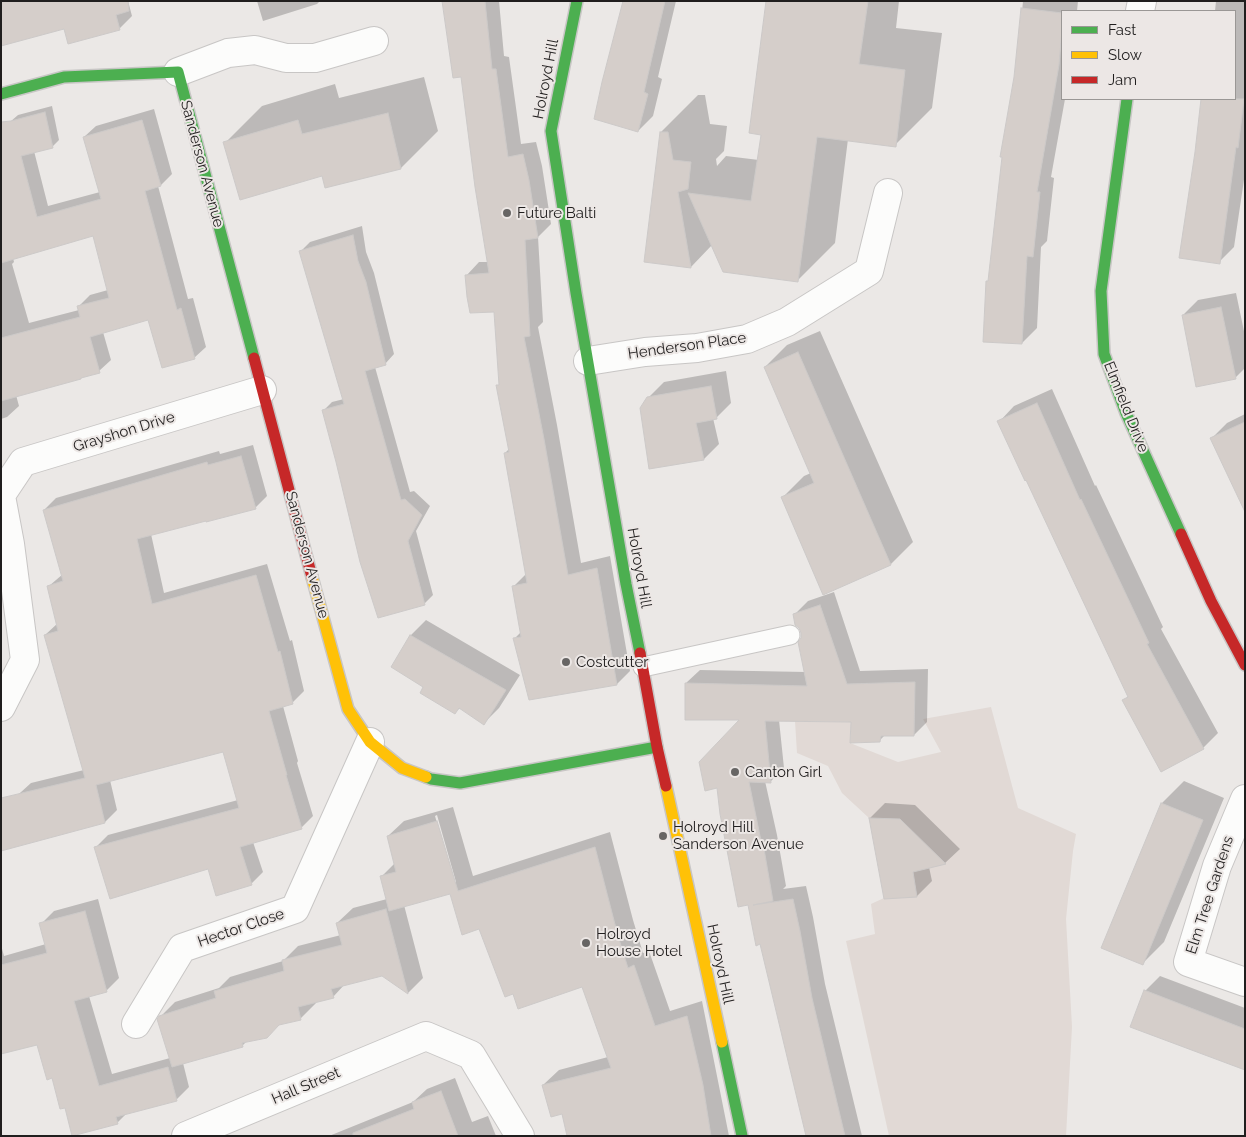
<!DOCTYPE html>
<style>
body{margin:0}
#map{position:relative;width:1246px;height:1137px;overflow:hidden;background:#ebe8e6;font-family:Raleway,sans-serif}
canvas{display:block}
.frame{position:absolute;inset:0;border:2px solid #201e1e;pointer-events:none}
.legend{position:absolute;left:1061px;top:10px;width:175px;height:90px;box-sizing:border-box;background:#ece7e5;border:1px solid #9a9795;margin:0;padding:6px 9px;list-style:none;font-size:15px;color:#201e1e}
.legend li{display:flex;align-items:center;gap:10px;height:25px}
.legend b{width:25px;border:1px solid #9a9795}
</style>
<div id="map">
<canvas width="1246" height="1137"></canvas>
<div class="frame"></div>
<ul class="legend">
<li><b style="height:6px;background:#4caf50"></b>Fast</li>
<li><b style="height:6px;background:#ffc107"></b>Slow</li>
<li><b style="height:6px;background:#c62828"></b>Jam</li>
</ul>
</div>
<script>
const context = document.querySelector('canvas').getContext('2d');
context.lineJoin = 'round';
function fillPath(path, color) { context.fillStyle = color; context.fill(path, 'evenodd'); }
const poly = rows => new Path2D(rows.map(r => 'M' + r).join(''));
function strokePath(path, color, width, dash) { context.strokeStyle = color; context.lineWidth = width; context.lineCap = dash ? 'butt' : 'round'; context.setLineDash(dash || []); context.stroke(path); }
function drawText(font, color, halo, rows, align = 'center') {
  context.font = font + ' Raleway,sans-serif'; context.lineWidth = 4; context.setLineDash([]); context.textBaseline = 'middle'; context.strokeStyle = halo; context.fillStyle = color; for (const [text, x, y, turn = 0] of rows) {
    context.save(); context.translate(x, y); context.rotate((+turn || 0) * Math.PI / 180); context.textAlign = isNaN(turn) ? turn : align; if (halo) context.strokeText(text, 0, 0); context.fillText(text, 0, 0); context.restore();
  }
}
fillPath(poly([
 [991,707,1018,808,1076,834,1073,851,1066,919,1072,1027,1066,1136,889,1136,846,941,875,934,871,904,884,898,869,818,842,793,828,766,797,753,795,721,851,722,850,743,898,762,941,752,923,719]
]), '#e1d9d5');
fillPath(poly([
 [1,1,128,1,132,16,119,29,65,27],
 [257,1,320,1,317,4,263,21],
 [444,1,499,1,504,56,509,57,521,144,536,142,542,166,551,224,538,237,543,322,538,327,557,425,581,563,610,556,630,671,617,684,514,639,521,632,513,587,527,573,505,453,510,448,498,386,500,383,495,310,466,276,479,262,488,262,462,75],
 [624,1,676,1,658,77,662,79,653,116,638,131],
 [767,1,899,1,896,28,942,33,932,108,895,145,848,139,835,243,798,280,712,245,691,267,661,132,698,95,705,95,710,124,727,126,724,151,716,159,717,166,726,156,759,160,763,133],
 [1023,1,1078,1,1077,11,1062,11,1062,99,1065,99,1051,177,1054,178,1047,241,1041,247,1037,328,1022,343,988,281,989,280,1016,77],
 [1216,1,1245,1,1245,173,1234,247,1219,262,1193,180,1202,99,1235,99,1235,11,1215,11],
 [424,77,438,131,401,168,323,174,225,143,262,106,335,84,339,98],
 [52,106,59,140,52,147,34,151,48,206,100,192,84,137,96,126,154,109,172,174,161,185,158,186,188,299,193,298,206,347,194,358,149,318,103,332,111,360,99,371,16,395,19,406,7,417,1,419,1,154,10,122,18,115],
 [94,235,108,290,90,295,78,307,79,310,29,323,12,264,14,262,13,258],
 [362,226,366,252,374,273,394,354,385,364,375,367,410,492,414,491,430,506,416,531,433,595,424,604,323,411,332,402,344,399,301,251,310,242],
 [1236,293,1245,336,1245,368,1235,378,1183,315,1198,300],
 [820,331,913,542,891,564,824,593,782,498,804,476,811,473,765,367,787,345],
 [726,371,731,403,716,418,713,418,719,444,704,459,648,398,664,382],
 [1052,389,1095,486,1096,485,1163,627,1161,629,1218,733,1203,748,1124,701,1129,695,999,422,1014,406],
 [1245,414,1245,509,1212,438,1227,423],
 [253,445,267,496,255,508,151,534,164,593,267,564,290,641,292,640,304,691,292,703,283,706,298,761,297,763,313,816,301,828,253,842,263,872,251,884,209,868,96,847,108,835,238,800,224,751,110,780,117,810,105,822,21,844,10,802,31,783,84,770,45,635,58,623,49,586,63,574,44,510,56,498,219,451,220,454],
 [834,592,860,671,928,669,927,722,914,735,885,735,879,741,852,720,779,720,784,768,770,782,765,781,777,835,786,886,783,889,806,886,813,917,825,984,862,1136,807,1136,761,942,749,904,742,719,686,683,700,670,806,672,802,633,794,615,808,601],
 [426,620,520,675,499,708,484,723,460,708,455,712,424,687,393,667,411,635],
 [1184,781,1224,798,1164,942,1142,964,1162,803],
 [885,803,915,805,960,849,945,863,929,867,932,881,917,896,885,897,870,818],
 [453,807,473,876,610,832,633,920,643,953,649,951,670,1011,702,1001,729,1136,568,1136,562,1113,543,1085,559,1070,608,1057,583,985,514,992,480,928,451,893,404,905,423,978,408,993,382,975,345,984,333,997,315,1001,316,1003,301,1018,280,1024,248,1040,242,1046,183,1063,189,1087,176,1100,127,1113,117,1123,66,1106,38,1044,1,1053,1,945,4,956,46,944,41,924,54,911,98,899,119,978,106,991,89,996,112,1074,170,1058,160,1017,175,1002,219,988,230,977,283,961,298,946,341,935,337,923,353,908,387,899,381,877,395,863,388,836,404,821],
 [437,815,456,882,454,882,435,816],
 [1160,976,1245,1008,1245,1069,1145,991],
 [455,1078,472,1122,488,1116,496,1136,329,1136,413,1102,427,1089]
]), '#0003');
const building = poly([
 [1,1,128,1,129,11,116,15,120,30,68,44,64,29,1,46,1,1],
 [442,1,485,1,492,69,496,69,508,157,523,154,529,180,538,238,525,240,530,336,524,337,544,439,568,575,597,568,617,685,529,700,513,638,521,637,512,586,527,583,504,453,509,452,496,385,499,385,494,312,470,313,467,297,465,275,489,273,475,187,461,77,453,78,442,1],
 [623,1,665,1,644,92,648,94,638,132,594,119,602,82,623,1],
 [766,1,868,1,859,64,905,70,896,147,817,137,798,282,723,272,688,193,751,201,761,135,749,133,766,1],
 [1021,8,1062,13,1062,30,1059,65,1037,192,1040,192,1033,257,1027,256,1022,344,983,342,986,281,988,281,1002,157,1000,157,1014,77,1021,8],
 [1201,99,1244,99,1238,148,1236,147,1220,264,1179,258,1195,152,1201,99],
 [45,112,53,148,21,156,37,217,101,199,83,137,142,120,161,186,145,191,177,310,181,308,195,359,162,368,148,320,90,337,100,373,81,378,81,379,1,401,1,338,80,317,77,306,109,298,93,236,1,263,1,122,11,121,45,112],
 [388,113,401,169,325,188,322,176,240,200,223,142,298,120,302,134,388,113],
 [660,132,668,132,673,160,691,162,688,189,678,192,691,268,644,262,660,132],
 [353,235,358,261,366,282,386,365,365,371,401,500,405,499,422,515,408,541,425,605,378,618,360,562,336,462,322,410,344,404,299,251,353,235],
 [1221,307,1236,379,1196,387,1182,315,1221,307],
 [798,352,891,565,823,595,781,497,814,483,764,367,798,352],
 [711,386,717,419,696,423,704,460,649,469,640,408,647,397,711,386],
 [1037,403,1080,500,1081,499,1149,643,1147,644,1204,749,1161,772,1122,700,1128,697,1026,480,1025,481,997,421,1037,403],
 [1245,422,1245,512,1210,438,1245,422],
 [241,456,256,509,206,522,206,521,137,539,152,604,256,575,278,652,280,651,293,704,269,711,287,775,286,775,302,829,240,847,252,885,216,896,208,869,110,899,94,847,239,808,223,752,96,785,105,823,1,851,1,798,85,778,44,635,58,631,47,586,63,581,43,510,207,462,208,465,241,456],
 [820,605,847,684,915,682,914,736,881,736,880,742,850,743,851,722,765,721,771,783,749,782,760,836,764,849,773,901,753,905,793,899,800,931,812,998,845,1136,806,1136,760,944,756,946,748,905,738,907,720,814,717,788,705,791,699,762,739,720,685,720,685,683,807,686,798,642,801,638,801,633,799,628,795,625,793,614,820,605],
 [410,635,506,690,484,725,459,708,455,714,420,693,423,687,391,667,410,635],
 [1161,803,1203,820,1143,965,1101,948,1161,803],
 [869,818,900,819,946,864,913,872,917,897,884,899,869,818],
 [437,821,458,891,595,847,618,936,628,968,634,965,655,1026,687,1016,703,1085,711,1136,567,1136,562,1114,551,1117,542,1085,611,1068,582,987,518,1009,513,994,505,997,479,929,462,935,450,894,389,911,380,876,396,872,387,836,437,821],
 [386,909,408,994,382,976,331,989,334,998,298,1007,301,1020,279,1025,267,1038,242,1043,243,1047,172,1067,157,1019,159,1016,216,998,214,991,284,971,282,960,342,945,336,923,386,909],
 [85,911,107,992,74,1001,99,1086,168,1067,177,1101,116,1117,118,1124,72,1136,65,1108,60,1109,52,1078,47,1080,37,1045,1,1054,1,965,47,953,39,923,85,911],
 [1144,990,1245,1029,1245,1070,1130,1027,1144,990],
 [441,1091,458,1136,353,1136,353,1133,414,1109,412,1102,441,1091]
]);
fillPath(building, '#d5ceca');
strokePath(building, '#ccc9c8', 1);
const lane = poly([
 [643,667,790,635]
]);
const street = poly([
 [1140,11,1142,1],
 [178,72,228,53,255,50,286,58,315,58,374,41],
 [588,361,645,352,697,348,747,339,787,322,869,271,888,193],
 [1,495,23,462,262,390],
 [1,496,10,544,25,660,1,707],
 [1245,799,1217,866,1188,962,1245,982],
 [136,1024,182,948,295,909,370,742],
 [186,1136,426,1036,471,1055,520,1136]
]);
const fast = poly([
 [577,1,551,131,576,293,626,584,640,653],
 [1,94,64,77,178,72,254,358],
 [1127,99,1101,291,1104,354,1126,413,1181,534],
 [426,777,431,779,460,783,657,747],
 [722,1042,742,1136]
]);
const slow = poly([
 [312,577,348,709,370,742,402,768,426,777],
 [666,786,722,1042]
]);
const jam = poly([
 [254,358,312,577],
 [1181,534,1211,601,1245,665],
 [640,653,657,747,666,786]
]);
strokePath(lane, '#c8c6c5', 21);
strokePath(street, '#c8c6c5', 30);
strokePath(fast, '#c8c6c5', 14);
strokePath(slow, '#c8c6c5', 14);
strokePath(jam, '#c8c6c5', 14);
strokePath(lane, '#fcfcfb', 19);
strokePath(street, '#fcfcfb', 28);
strokePath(fast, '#4caf50', 11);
strokePath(slow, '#ffc107', 11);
strokePath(jam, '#c62828', 11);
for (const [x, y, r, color] of [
 [507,213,5,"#676564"],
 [566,662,5,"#676564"],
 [735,772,5,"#676564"],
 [663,836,5,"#676564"],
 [586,943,5,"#676564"]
]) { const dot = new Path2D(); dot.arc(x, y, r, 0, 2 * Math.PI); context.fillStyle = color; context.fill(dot); strokePath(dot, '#ece7e5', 2); }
drawText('15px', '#201e1e', '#ece7e5', [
 ["Holroyd Hill",546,79,-79],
 ["Sanderson Avenue",202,164,75],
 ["Henderson Place",687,346,-8],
 ["Elmfield Drive",1126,407,68],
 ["Grayshon Drive",124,432,-17],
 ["Sanderson Avenue",307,555,75],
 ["Holroyd Hill",639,568,80],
 ["Elm Tree Gardens",1210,895,-72],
 ["Hector Close",241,928,-19],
 ["Holroyd Hill",720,964,78],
 ["Hall Street",306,1086,-23]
]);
drawText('15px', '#201e1e', '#ece7e5', [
 ["Future Balti",517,213],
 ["Costcutter",576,662],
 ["Canton Girl",745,772],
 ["Holroyd Hill",673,827],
 ["Sanderson Avenue",673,844],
 ["Holroyd",596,934],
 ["House Hotel",596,951]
], 'left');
</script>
